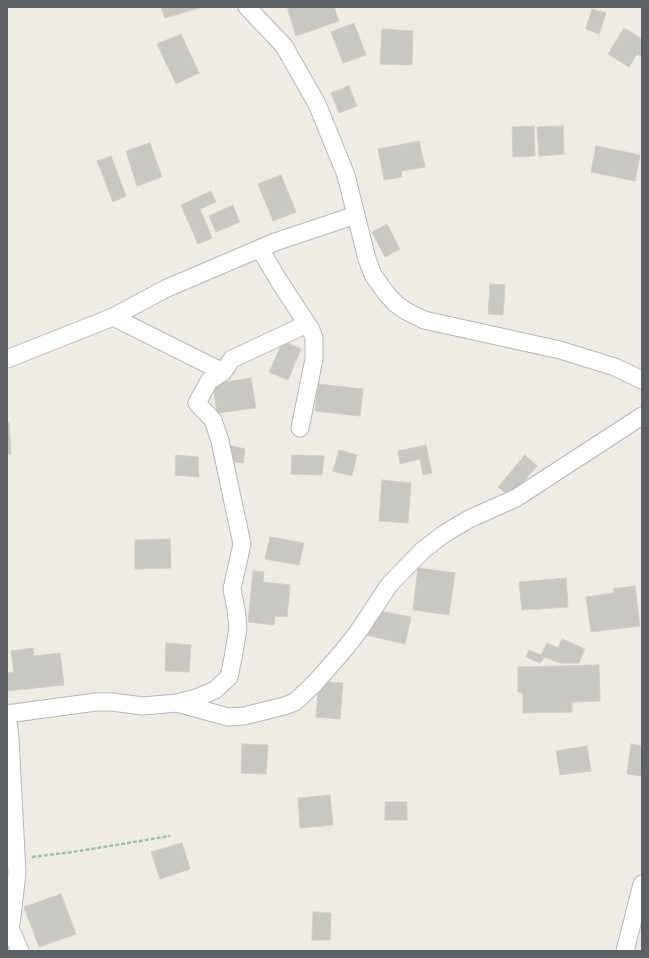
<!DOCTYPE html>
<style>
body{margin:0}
#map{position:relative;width:649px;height:958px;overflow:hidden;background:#eeece5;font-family:Roboto,sans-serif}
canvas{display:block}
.frame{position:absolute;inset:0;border:8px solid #5d6064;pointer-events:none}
</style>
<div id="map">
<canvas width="649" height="958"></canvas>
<div class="frame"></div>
</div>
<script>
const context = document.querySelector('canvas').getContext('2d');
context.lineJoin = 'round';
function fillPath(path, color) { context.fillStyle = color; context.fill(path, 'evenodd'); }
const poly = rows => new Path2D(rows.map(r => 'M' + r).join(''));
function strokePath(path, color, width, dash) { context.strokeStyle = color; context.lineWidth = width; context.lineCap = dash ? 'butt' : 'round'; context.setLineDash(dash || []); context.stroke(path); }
const building = poly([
 [161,7,199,7,199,8,165,18,161,7],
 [287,7,334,7,339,21,296,36,287,7],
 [592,9,606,13,599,34,586,29,592,9],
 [354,23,366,55,343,63,331,32,354,23],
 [624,28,642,39,642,57,637,54,629,67,608,54,624,28],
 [382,29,413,31,412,65,380,64,382,29],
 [181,34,199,73,176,84,157,44,181,34],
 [349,86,357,106,339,113,331,93,349,86],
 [534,126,535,156,513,157,512,127,534,126],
 [563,126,564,154,539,156,537,127,563,126],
 [419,141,425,167,401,171,402,177,384,180,378,149,419,141],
 [150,143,162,177,137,186,126,151,150,143],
 [596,146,640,155,635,181,591,172,596,146],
 [111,156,126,196,113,202,97,161,111,156],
 [281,175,296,212,273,221,258,184,281,175],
 [211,191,216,202,200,209,212,238,198,244,181,205,211,191],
 [233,205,240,222,216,232,209,216,233,205],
 [387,224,400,249,385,257,372,232,387,224],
 [490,284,505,285,503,315,488,314,490,284],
 [283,341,301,349,288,380,269,372,283,341],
 [251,378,256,408,217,413,213,384,251,378],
 [318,384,363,389,360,416,315,411,318,384],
 [7,422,9,422,11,454,7,454,7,422],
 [229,445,245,449,243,463,229,461,229,445],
 [426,445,432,473,423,475,420,459,400,464,398,451,426,445],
 [339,450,357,455,352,476,333,471,339,450],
 [176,455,198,457,199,477,175,475,176,455],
 [292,455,324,456,322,475,291,474,292,455],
 [525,455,537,466,510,497,498,487,525,455],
 [382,480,411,483,408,523,379,521,382,480],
 [270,537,304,543,299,565,265,559,270,537],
 [170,539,171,568,135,569,135,540,170,539],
 [418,568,455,573,449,615,413,610,418,568],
 [253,571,264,572,263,582,290,585,287,617,275,616,274,625,248,622,253,571],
 [566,578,568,607,522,610,519,582,566,578],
 [635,586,640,626,591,632,586,597,614,593,613,589,635,586],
 [374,610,411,617,405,644,366,635,374,610],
 [562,639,585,649,579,663,560,663,545,657,540,663,526,657,529,650,541,655,547,643,558,648,562,639],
 [166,643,191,645,189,672,165,671,166,643],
 [33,648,34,656,60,653,64,685,7,691,7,673,14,672,11,651,33,648],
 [599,665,600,701,572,702,572,712,523,713,523,693,518,692,518,667,599,665],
 [319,681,343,683,340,719,316,717,319,681],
 [242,744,268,745,266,774,241,773,242,744],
 [631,744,642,746,642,776,627,774,631,744],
 [587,746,591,771,560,775,556,751,587,746],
 [330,795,333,825,300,828,298,798,330,795],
 [385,802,407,802,407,820,385,820,385,802],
 [182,843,190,869,160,879,151,852,182,843],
 [61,894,76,934,39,947,24,907,61,894],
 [313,912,331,913,330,940,312,940,313,912]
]);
fillPath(building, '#c9c7c2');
strokePath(building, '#d2cec4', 1);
const street = poly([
 [247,7,284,46,317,104,346,175,367,259,373,275,386,293,396,304,406,311,424,320,560,350,615,367,642,380],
 [260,249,279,281,311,330,314,338,314,359,300,428],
 [113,317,223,372],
 [7,359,113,317,165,289,275,242,356,215],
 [177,703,228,717,244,716,284,706,295,702,315,683,343,651,358,632,389,585,423,550,444,534,469,519,516,498,642,416],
 [7,713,10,738,17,873,12,916,10,928,7,931],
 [7,714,96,702,112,702,143,706,177,703,196,698,215,690,229,677,233,658,238,628,236,609,232,589,242,544,220,441,213,420,197,403,209,381,223,372,232,359,307,324],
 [10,928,20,951],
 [625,951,642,884]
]);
strokePath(street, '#b5b7ba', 19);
strokePath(poly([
 [32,857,73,852,170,836]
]), '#9dc1a8', 2.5, [4, 2]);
strokePath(street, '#fff', 17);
</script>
